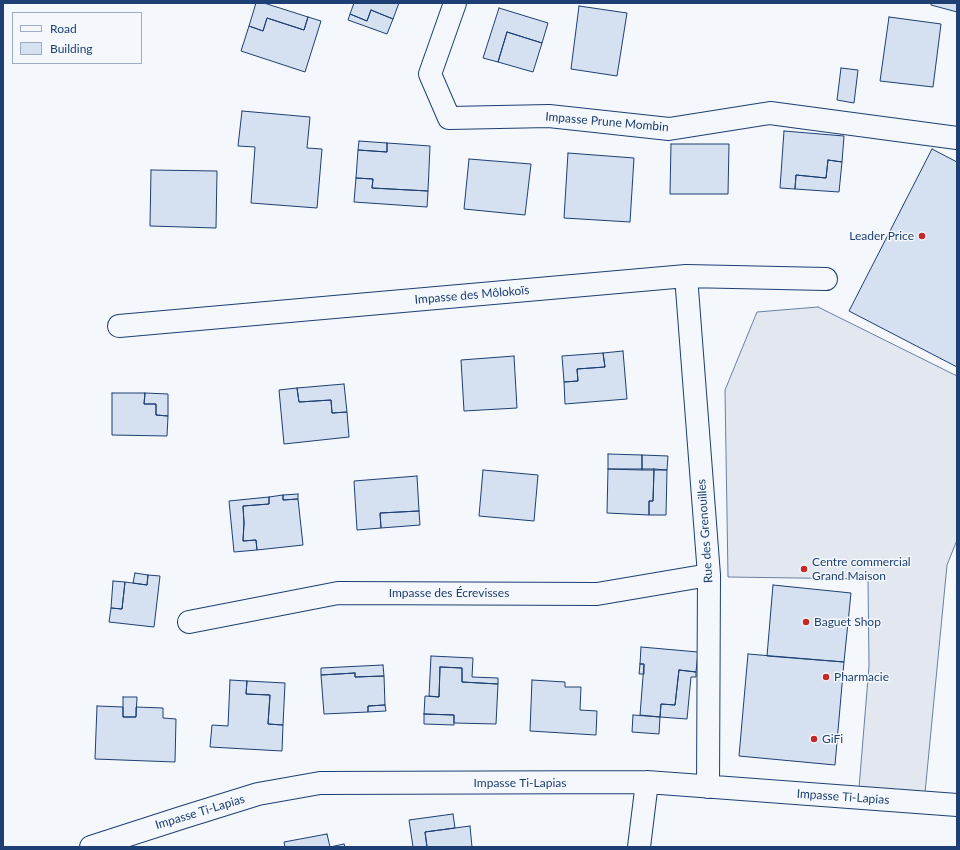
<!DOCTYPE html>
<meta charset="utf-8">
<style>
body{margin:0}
#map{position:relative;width:960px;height:850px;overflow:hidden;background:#f4f7fb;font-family:Lato,sans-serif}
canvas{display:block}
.frame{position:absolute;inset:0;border:4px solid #1d3f73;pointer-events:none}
.legend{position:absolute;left:12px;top:12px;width:130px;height:52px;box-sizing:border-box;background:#f4f7fb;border:1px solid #9eadc5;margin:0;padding:5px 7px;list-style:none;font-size:12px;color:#1d3f73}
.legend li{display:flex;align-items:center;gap:8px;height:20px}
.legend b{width:20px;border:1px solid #9eadc5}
</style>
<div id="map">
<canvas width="960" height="850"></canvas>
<div class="frame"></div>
<ul class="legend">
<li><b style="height:5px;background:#f4f7fb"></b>Road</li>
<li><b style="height:11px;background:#d5e0f0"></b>Building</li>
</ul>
</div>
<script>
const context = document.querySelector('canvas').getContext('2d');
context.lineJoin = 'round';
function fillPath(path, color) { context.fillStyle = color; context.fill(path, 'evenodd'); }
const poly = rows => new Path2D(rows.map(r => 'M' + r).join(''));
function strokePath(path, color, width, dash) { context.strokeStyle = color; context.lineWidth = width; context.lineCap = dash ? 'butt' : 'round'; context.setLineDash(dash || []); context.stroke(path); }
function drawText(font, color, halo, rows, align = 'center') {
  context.font = font + ' Lato,sans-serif'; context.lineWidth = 3; context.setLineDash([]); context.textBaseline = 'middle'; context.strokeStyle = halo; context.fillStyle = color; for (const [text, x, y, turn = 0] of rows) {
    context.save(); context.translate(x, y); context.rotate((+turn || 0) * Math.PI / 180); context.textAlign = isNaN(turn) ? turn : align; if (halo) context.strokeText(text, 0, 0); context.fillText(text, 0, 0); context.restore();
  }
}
const parking = poly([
 [818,307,957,376,957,540,947,565,925,793,859,788,869,666,868,579,728,577,725,390,757,312,818,307]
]);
fillPath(parking, '#e3e8f0');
strokePath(parking, '#687fa3', 1);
const building = poly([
 [256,3,264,3,308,17,304,30,267,18,263,31,249,26,256,3],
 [354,3,399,3,393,19,371,10,367,21,350,14,354,3],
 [931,3,957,3,957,12,931,5,931,3],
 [579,6,627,13,617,76,571,69,579,6],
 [499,8,548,23,542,43,507,32,498,62,483,58,499,8],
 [371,10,393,19,387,34,348,20,350,14,367,21,371,10],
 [308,17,321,21,305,72,241,51,249,26,263,31,267,18,304,30,308,17],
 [889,17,941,24,933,87,880,81,889,17],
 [507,32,542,43,533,72,498,62,507,32],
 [841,68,858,70,854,103,837,100,841,68],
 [242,111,310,117,307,148,322,149,317,208,251,203,255,147,238,146,242,111],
 [784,131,844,136,842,162,828,160,826,178,796,175,795,189,780,188,784,131],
 [359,141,387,143,387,152,358,150,359,141],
 [387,143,430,146,428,191,372,188,373,179,356,178,358,150,387,152,387,143],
 [671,144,729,144,728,194,670,194,671,144],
 [932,149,957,162,957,367,849,311,932,149],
 [568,153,634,158,630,222,564,218,568,153],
 [469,159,531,164,525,215,464,209,469,159],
 [828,160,842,162,839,192,795,189,796,175,826,178,828,160],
 [151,170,217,171,216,228,150,226,151,170],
 [356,178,373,179,372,188,428,191,427,207,354,202,356,178],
 [623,351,627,399,565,404,564,382,578,381,577,369,605,367,603,353,623,351],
 [603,353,605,367,577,369,578,381,564,382,562,356,603,353],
 [514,356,517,408,464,411,461,360,514,356],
 [344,384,347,412,332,413,331,400,299,402,297,388,344,384],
 [297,388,299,402,331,400,332,413,347,412,349,437,284,444,279,390,297,388],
 [112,393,145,393,144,404,156,404,156,415,168,416,167,436,112,435,112,393],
 [145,393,168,394,168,416,156,415,156,404,144,404,145,393],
 [608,454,642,455,642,470,608,469,608,454],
 [642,455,668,456,667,470,642,470,642,455],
 [608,469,654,469,653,501,649,501,649,515,607,513,608,469],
 [654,469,667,470,666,515,649,515,649,501,653,501,654,469],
 [483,470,538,475,534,521,479,516,483,470],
 [417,476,419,511,380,513,381,528,357,530,354,481,417,476],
 [298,494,298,499,283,500,283,495,298,494],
 [283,495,283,500,298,499,303,545,257,550,256,540,243,541,244,523,243,506,269,504,269,497,283,495],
 [269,497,269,504,243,506,244,523,243,541,256,540,257,550,234,552,229,501,269,497],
 [419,511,420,525,381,528,380,513,419,511],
 [135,573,148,575,147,585,133,583,135,573],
 [148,575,160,576,154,627,109,622,111,608,122,609,125,582,147,585,148,575],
 [113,581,125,582,122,609,111,608,113,581],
 [773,585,851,593,844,662,767,656,773,585],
 [641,647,698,652,696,672,679,670,675,705,661,704,660,717,640,715,644,664,640,664,641,647],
 [748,654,844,662,835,765,739,756,748,654],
 [431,656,473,658,472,677,498,678,498,684,462,682,462,668,440,667,439,697,429,696,431,656],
 [640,664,644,664,644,674,639,674,640,664],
 [383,665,384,676,355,677,355,673,321,675,321,668,383,665],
 [440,667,462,668,462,682,498,684,496,724,454,723,454,715,424,714,425,696,439,697,440,667],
 [679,670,696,672,696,677,691,677,687,719,660,717,661,704,675,705,679,670],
 [355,673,355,677,384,676,385,705,368,706,368,712,324,714,321,675,355,673],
 [230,680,247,681,246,694,270,695,268,724,283,725,282,751,210,747,212,725,228,726,230,680],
 [532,680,565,682,565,687,581,687,580,710,597,711,596,735,530,731,532,680],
 [247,681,285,683,283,725,268,724,270,695,246,694,247,681],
 [123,697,137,697,136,717,123,717,123,697],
 [385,705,386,711,368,712,368,706,385,705],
 [97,706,123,707,123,717,136,717,136,707,163,708,163,718,176,719,175,762,95,759,97,706],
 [424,714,454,715,454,725,424,724,424,714],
 [633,715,660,717,659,734,632,732,633,715],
 [453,814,455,828,425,832,427,847,413,847,409,820,453,814],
 [470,826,472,847,427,847,425,832,470,826],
 [327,834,330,847,285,847,284,842,327,834],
 [344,844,345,847,328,847,330,847,344,844]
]);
fillPath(building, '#d5e0f0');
strokePath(building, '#1d3f73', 1);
const street = poly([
 [455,3,430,74,449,118,549,116,669,129,770,113,957,138],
 [686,276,709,575,708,787],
 [119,326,686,276,826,279],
 [189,622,338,593,597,594,709,575],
 [91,847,184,817,258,794,320,783,647,782,957,805],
 [639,847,647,782]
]);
strokePath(street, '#1d3f73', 24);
strokePath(street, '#f4f7fb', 22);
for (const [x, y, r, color] of [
 [922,236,4,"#c62828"],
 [804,569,4,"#c62828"],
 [806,622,4,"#c62828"],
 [826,677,4,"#c62828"],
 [814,739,4,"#c62828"]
]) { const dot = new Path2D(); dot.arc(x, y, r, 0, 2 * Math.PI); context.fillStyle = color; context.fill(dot); strokePath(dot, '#f4f7fb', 1.5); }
drawText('12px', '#1d3f73', '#f4f7fb', [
 ["Impasse Prune Mombin",607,122,5],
 ["Impasse des Môlokoïs",472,295,-5],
 ["Rue des Grenouilles",705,531,-94],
 ["Impasse des Écrevisses",449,593],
 ["Impasse Ti-Lapias",520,783],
 ["Impasse Ti-Lapias",843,797,4],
 ["Impasse Ti-Lapias",200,812,-17]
]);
drawText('12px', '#1d3f73', '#f4f7fb', [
 ["Leader Price",914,236,"right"],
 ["Centre commercial",812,562],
 ["Grand Maison",812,576],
 ["Baguet Shop",814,622],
 ["Pharmacie",834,677],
 ["GiFi",822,739]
], 'left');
</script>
